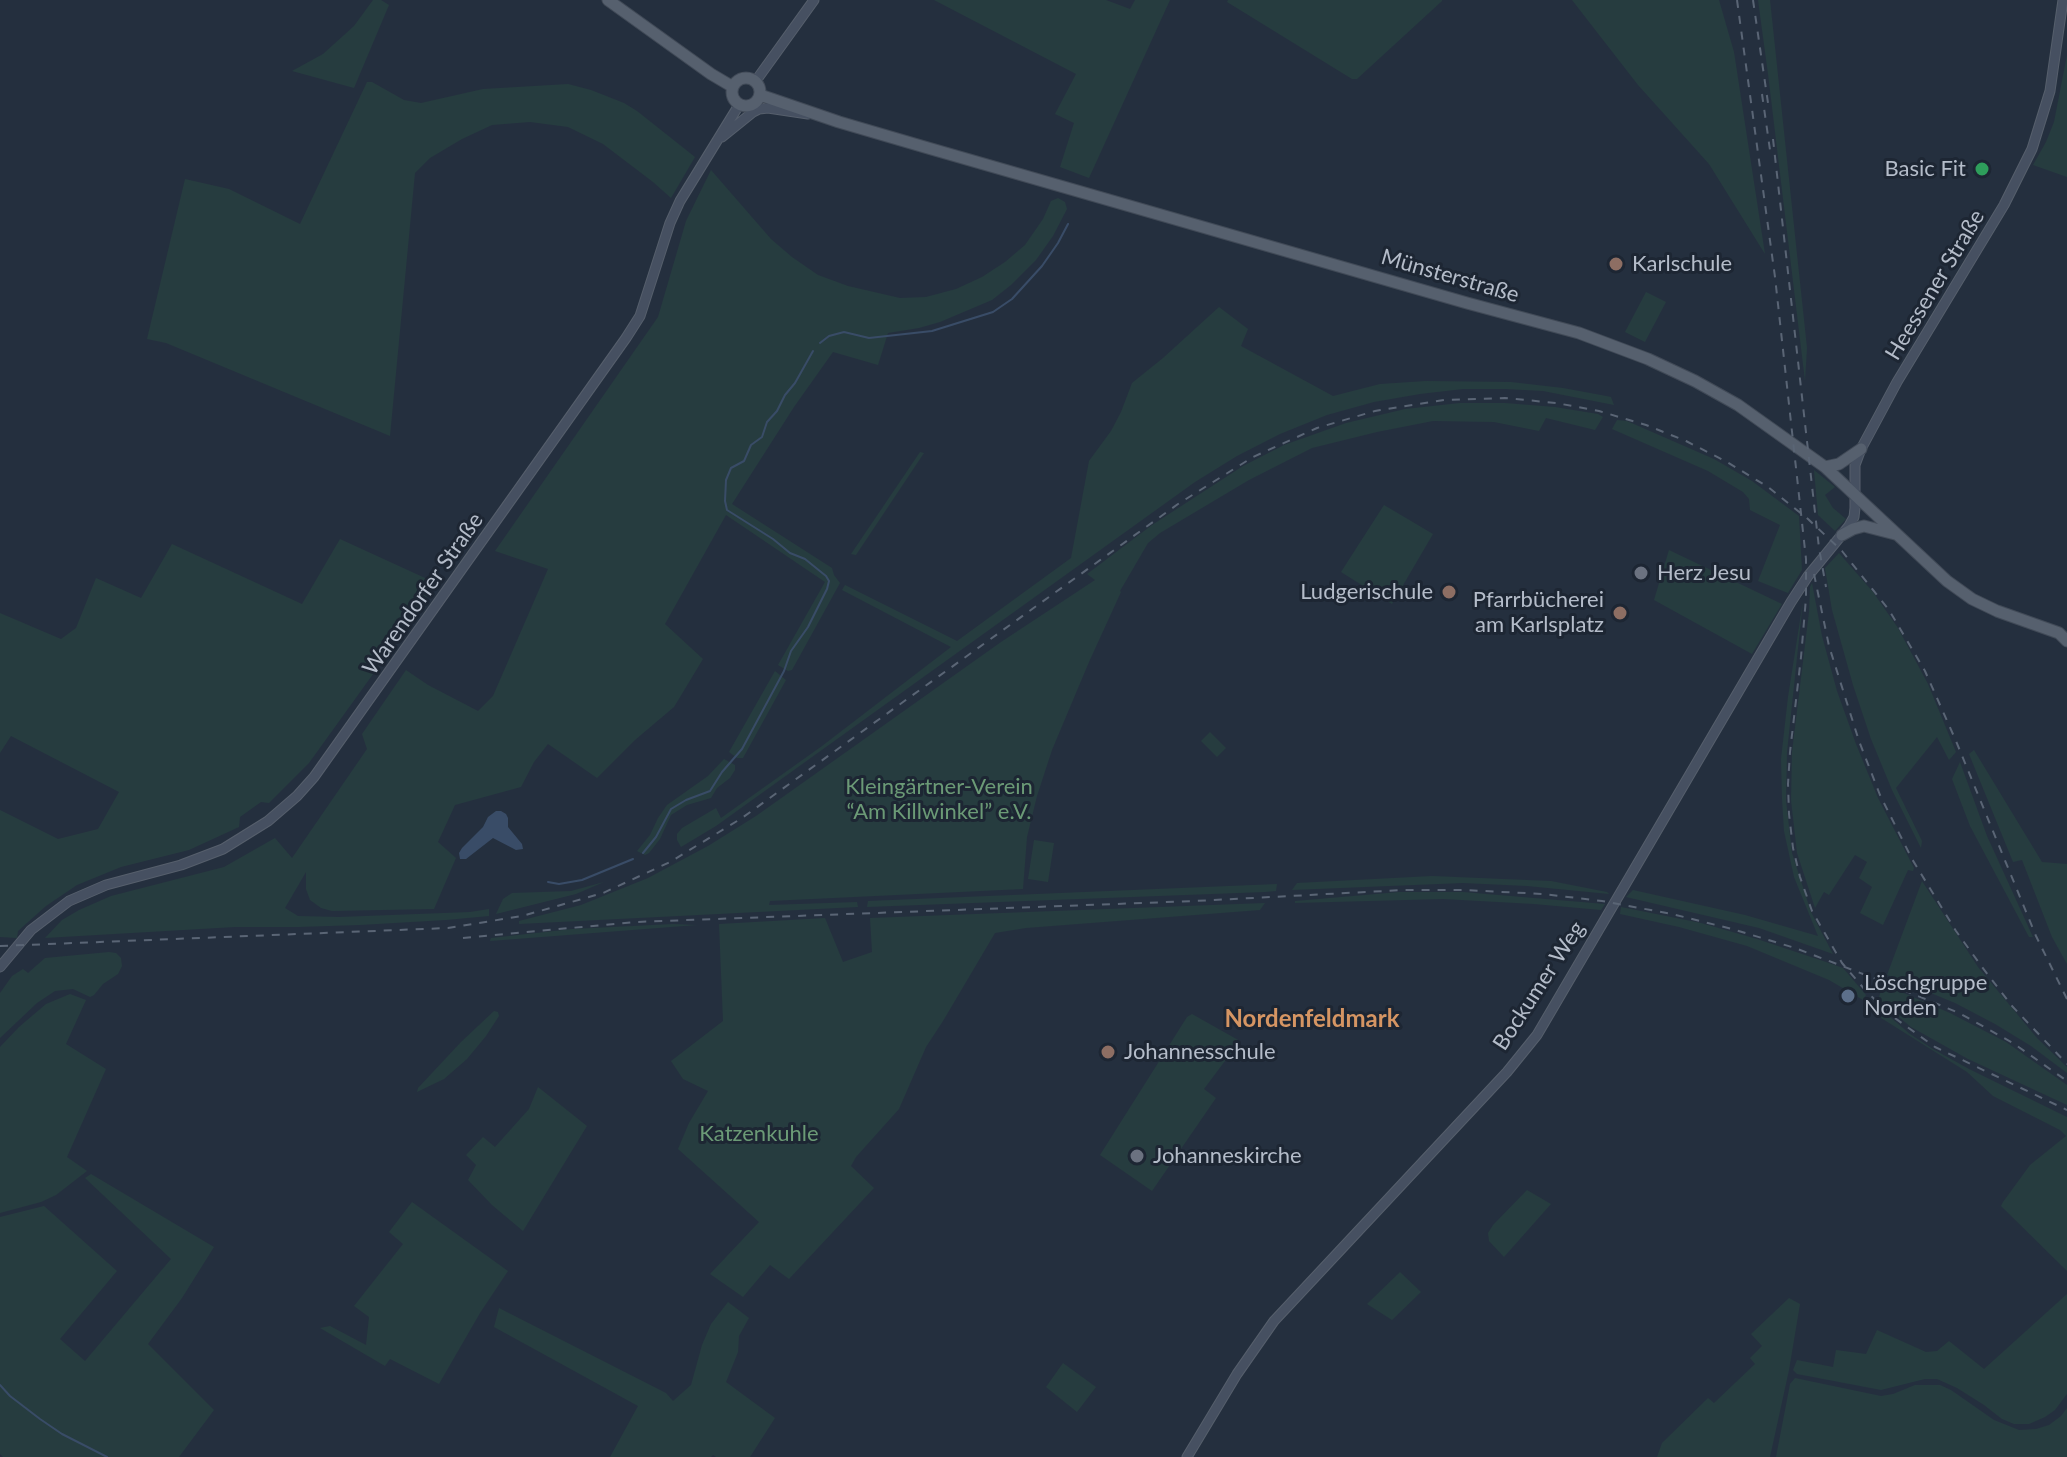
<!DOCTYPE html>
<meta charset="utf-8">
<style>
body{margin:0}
canvas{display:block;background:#242f3e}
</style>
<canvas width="2067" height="1457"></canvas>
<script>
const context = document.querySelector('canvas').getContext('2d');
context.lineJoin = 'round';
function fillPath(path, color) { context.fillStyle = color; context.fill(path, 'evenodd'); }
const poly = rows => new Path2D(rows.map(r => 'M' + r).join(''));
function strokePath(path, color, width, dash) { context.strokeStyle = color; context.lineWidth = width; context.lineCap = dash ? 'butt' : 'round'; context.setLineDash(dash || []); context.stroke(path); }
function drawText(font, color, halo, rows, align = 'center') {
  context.font = font + ' Lato,sans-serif'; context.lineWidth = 6; context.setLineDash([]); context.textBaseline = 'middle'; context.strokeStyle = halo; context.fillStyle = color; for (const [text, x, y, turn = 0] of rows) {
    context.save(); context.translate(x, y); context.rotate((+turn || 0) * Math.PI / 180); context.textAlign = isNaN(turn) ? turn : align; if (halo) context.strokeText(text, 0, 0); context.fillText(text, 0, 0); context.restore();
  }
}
fillPath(poly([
 [373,0,381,0,389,5,354,88,292,71,323,54,354,26],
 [934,0,1106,0,1130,9,1135,0,1170,0,1089,178,1060,167,1074,123,1055,114,1076,74],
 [1228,0,1442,0,1442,1,1357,79,1352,79,1227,2],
 [1572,0,1719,0,1734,52,1765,254,1709,164,1638,85],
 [1758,0,1770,0,1807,348,1805,381,1768,74],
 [2067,55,2067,177,2033,165,2046,142,2054,122],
 [367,82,372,82,404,100,421,103,483,89,568,84,591,90,624,103,637,111,695,157,671,198,653,182,603,144,568,127,530,122,492,125,462,139,430,158,415,173,390,436,166,343,147,339,185,179,229,189,300,224],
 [711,170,771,239,792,257,818,275,848,286,900,298,926,297,956,289,982,277,1005,262,1025,245,1043,219,1051,201,1058,198,1065,202,1067,209,1053,236,1036,260,1011,285,992,300,940,322,919,328,888,333,878,365,833,352,794,407,732,504,832,568,834,575,840,583,792,670,788,671,778,665,825,582,726,515,665,624,703,659,674,707,635,740,597,778,548,744,534,762,521,787,455,805,438,842,456,858,434,909,332,911,321,908,310,900,306,889,306,872,285,908,298,916,339,917,470,912,489,909,489,916,446,920,360,925,298,927,235,927,45,938,62,920,79,910,111,896,224,867,275,838,292,858,367,749,362,734,406,670,428,685,478,711,493,696,548,569,495,551,658,317,686,221],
 [1646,292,1666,302,1645,342,1625,332],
 [1219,307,1248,329,1241,346,1333,396,1380,384,1426,381,1511,382,1563,388,1601,395,1611,397,1614,405,1543,391,1505,389,1463,389,1420,394,1374,402,1327,415,1280,434,1237,456,1195,482,716,826,681,847,677,840,677,834,682,828,716,808,721,818,822,746,951,647,842,590,845,585,957,641,1071,558,1089,461,1111,431,1121,412,1132,383,1163,358],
 [1460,403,1505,403,1555,407,1598,414,1603,417,1595,430,1546,418,1539,431,1494,422,1433,421,1377,432,1312,448,1249,480,1160,533,1148,543,1120,591,1121,592,1089,662,1052,750,1037,796,1027,837,1023,889,770,901,769,905,857,902,858,907,519,924,519,921,581,905,648,878,708,846,756,816,1001,642,1095,580,1087,574,1152,525,1243,466,1284,445,1346,423,1405,409],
 [1617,420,1627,421,1714,459,1752,481,1799,516,1802,570,1788,593,1758,581,1780,525,1750,510,1749,499,1743,492,1708,471,1612,429],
 [920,452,924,453,856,555,851,554],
 [1814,470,1835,487,1825,495,1833,508,1846,519,1835,531,1818,515],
 [1384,505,1433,534,1392,604,1341,572],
 [340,539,436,583,381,663,309,763,269,803,261,802,240,817,239,827,189,850,121,867,77,885,46,906,18,931,17,938,0,937,0,810,58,839,98,829,119,792,11,736,0,753,0,613,61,639,76,628,96,578,141,598,172,544,302,604],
 [1669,550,1782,604,1752,654,1654,600],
 [1839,553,1873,592,1898,628,1928,684,1956,752,1949,760,1937,737,1896,788,1922,841,1921,848,1892,790,1871,739,1853,685,1832,610,1825,568],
 [1812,583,1822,636,1837,691,1856,744,1878,798,1914,868,1913,871,1908,870,1883,925,1860,913,1872,887,1859,878,1867,862,1855,855,1829,895,1824,892,1815,908,1797,853,1791,800,1792,752,1809,612,1810,587],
 [1803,601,1787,752,1786,800,1792,853,1811,912,1833,954,1759,928,1626,897,1633,890,1745,915,1818,936,1794,877,1784,831,1782,799,1781,759,1788,697],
 [775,671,786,680,743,758,737,758,729,752],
 [1210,732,1226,748,1217,757,1201,741],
 [1974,750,2042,862,2067,864,2067,964,2052,937,2022,860,2013,862,1969,754],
 [724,759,735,765,735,770,730,778,717,788,711,798,687,805,671,815,660,839,649,853,645,855,637,851,650,835,658,818,667,805,708,776],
 [1960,762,1987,836,2033,937,2029,937,1970,826,1952,779],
 [1034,840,1054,843,1048,882,1028,879],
 [1432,876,1551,881,1607,892,1609,894,1527,886,1463,883,1292,890,1297,883],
 [1922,881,1978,967,2037,1038,2067,1067,2067,1073,2031,1046,1995,1024,1955,1003,1887,975],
 [604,882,576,894,496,914,503,899,512,893,571,891],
 [1277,884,1276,891,1265,892,867,907,868,901],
 [1399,892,1463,892,1605,904,1601,910,1534,904,1443,899,1295,903,1295,901],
 [1265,903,1260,910,1026,928,995,933,943,1021,926,1047,899,1109,856,1157,851,1166,874,1188,789,1279,770,1265,743,1297,710,1274,759,1222,678,1149,689,1123,708,1091,683,1079,671,1061,723,1021,719,924,825,918,843,962,872,952,870,918],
 [1621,907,1701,923,1757,939,1826,962,1843,968,1866,995,1863,1000,1829,980,1747,946,1679,927,1620,914],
 [673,924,697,925,490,941,491,938,572,929],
 [109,952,116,953,121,958,122,966,118,974,103,984,94,995,90,997,73,989,55,991,37,1003,0,1038,0,993,12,976,23,969,28,973,45,958],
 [1883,984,1950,1013,2006,1042,2067,1085,2067,1105,1968,1059,1911,1027,1878,1000],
 [70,994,86,1000,66,1044,106,1069,67,1157,87,1171,56,1195,41,1202,0,1213,0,1047,19,1027,46,1004],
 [1875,1004,1910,1034,1933,1049,1969,1069,2067,1117,2067,1271,2001,1206,2003,1202,2030,1165,2066,1136,2060,1130,1993,1096,1967,1072,1870,1011],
 [494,1011,498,1012,499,1016,486,1036,467,1059,444,1079,417,1092,418,1088,461,1042],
 [1192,1014,1240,1041,1204,1089,1216,1098,1152,1191,1100,1155,1187,1017],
 [538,1087,587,1126,523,1231,492,1205,468,1180,476,1165,466,1155,483,1137,495,1147,529,1109],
 [91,1174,214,1247,182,1298,148,1344,214,1410,179,1457,3,1457,0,1454,0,1217,44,1206,117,1271,60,1339,85,1361,171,1259,85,1178],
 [1527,1190,1551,1204,1504,1257,1489,1241,1488,1233,1493,1225],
 [412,1202,508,1271,480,1313,439,1384,390,1359,385,1366,320,1328,330,1326,366,1345,369,1317,354,1306,403,1244,389,1232],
 [1400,1272,1421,1292,1392,1320,1367,1304],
 [2067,1294,2067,1394,2055,1410,2045,1417,2029,1424,2014,1424,2002,1419,1984,1405,1957,1388,1937,1379,1925,1379,1881,1390,1797,1374,1793,1370,1797,1360,1833,1367,1836,1350,1866,1354,1877,1330,1926,1352,1937,1351,1949,1341,1984,1369],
 [1789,1298,1800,1304,1789,1370,1770,1457,1657,1457,1662,1443,1708,1398,1714,1403,1755,1364,1750,1358,1762,1346,1751,1334],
 [728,1302,749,1318,739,1336,738,1352,726,1382,775,1418,750,1457,716,1457,713,1455,711,1457,610,1457,638,1406,494,1327,499,1308,666,1393,673,1401,691,1385,702,1345,711,1324],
 [1063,1363,1096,1387,1077,1412,1046,1387],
 [1795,1378,1881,1396,1893,1394,1915,1385,1940,1385,1951,1390,1994,1420,2019,1430,2036,1429,2049,1425,2061,1416,2067,1408,2067,1457,1776,1457,1790,1384]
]), '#263c3f');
fillPath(poly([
 [496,811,501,811,506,814,508,818,508,827,522,844,523,849,516,850,493,838,466,859,460,859,459,853,462,848,483,827,488,817]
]), '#394c67');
strokePath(poly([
 [820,343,829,336,844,332,869,338,932,331,993,312,1012,299,1042,266,1058,243,1068,224],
 [643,853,656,837,671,809,686,800,710,791,722,772,742,749,784,671,791,651,808,627,827,589,829,581,826,576,805,559,790,553,773,539,727,510,725,501,726,480,731,468,744,461,751,445,762,437,767,422,777,411,785,395,795,383,813,351],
 [548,882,559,884,582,880,633,859],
 [0,1385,10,1396,40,1419,62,1434,107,1457]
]), '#394c67', 2);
const secondary = poly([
 [755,82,814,0],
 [722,137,753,112,759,109,768,108,808,114],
 [0,967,31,930,69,901,106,885,181,865,223,849,268,821,297,796,314,777,626,338,640,316,670,223,680,201,739,105],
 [1187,1457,1237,1374,1274,1321,1507,1072,1537,1035,1791,602,1808,576,1849,526,1854,517,1855,508,1855,465,1861,449,1897,382,2004,205,2032,149,2050,91,2063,0]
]);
const primary = poly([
 [608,0,711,74,733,87],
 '732 92a14 14 0 1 1 28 0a14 14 0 1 1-28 0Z',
 [760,95,839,122,928,148,1467,303,1579,333,1648,359,1695,381,1738,405,1825,467,1947,581,1972,599,1997,611,2059,633,2067,641],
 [1825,467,1839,464,1861,449],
 [1842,535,1853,529,1864,526,1895,534]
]);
strokePath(secondary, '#565f6c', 11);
strokePath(primary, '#414a57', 13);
strokePath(secondary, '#465061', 9);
strokePath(primary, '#56606e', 11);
strokePath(poly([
 [1737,0,1775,277,1806,559,1806,598,1801,657,1790,752,1788,784,1789,814,1793,848,1800,877,1812,911,1842,963,1866,991,1892,1016,1935,1047,2067,1110],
 [1753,0,1768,103],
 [1762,94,1770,150],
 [1773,139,1819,548,1826,587],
 [1814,574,1829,646,1859,741,1880,795,1912,859,1956,931,1982,967,2012,1006,2067,1064],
 [463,938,635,922,1195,901,1404,890,1464,890,1543,894,1602,901,1672,914,1732,929,1795,948,1884,982,1959,1013,2013,1043,2067,1081],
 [0,946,448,928,522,916,603,893,670,862,742,818,1178,504,1253,457,1317,428,1375,411,1444,400,1505,398,1556,403,1599,411,1646,425,1686,441,1727,462,1768,487,1808,519,1842,551,1889,610,1925,671,1956,741,2036,936,2067,999]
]), '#5a6575', 2, [8, 8]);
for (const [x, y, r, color] of [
 [1982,169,8,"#2e9e5b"],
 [1616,264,8,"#8d6e63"],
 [1641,573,8,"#6b7280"],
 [1449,592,8,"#8d6e63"],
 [1620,613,8,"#8d6e63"],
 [1848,996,8,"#5c6f8a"],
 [1108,1052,8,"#8d6e63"],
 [1137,1156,8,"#6b7280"]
]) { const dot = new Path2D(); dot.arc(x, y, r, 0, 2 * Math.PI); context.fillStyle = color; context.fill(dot); strokePath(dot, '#1d2633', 3); }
drawText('22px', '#b4bcc9', '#1d2633', [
 ["Basic Fit",1966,169,"right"],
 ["Karlschule",1632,264],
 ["Herz Jesu",1657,573],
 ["Ludgerischule",1433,592,"right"],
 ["Pfarrbücherei",1604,600,"right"],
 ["am Karlsplatz",1604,625,"right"],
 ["Löschgruppe",1864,983],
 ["Norden",1864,1008],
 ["Johannesschule",1124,1052],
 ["Johanneskirche",1153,1156]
], 'left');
drawText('22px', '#b4bcc9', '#1d2633', [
 ["Münsterstraße",1450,276,16],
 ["Heessener Straße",1935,285,-59],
 ["Warendorfer Straße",423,594,-55],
 ["Bockumer Weg",1539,986,-57]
]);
drawText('22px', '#6b9a76', '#1d2633', [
 ["Kleingärtner-Verein",939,787],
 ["“Am Killwinkel” e.V.",939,812],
 ["Katzenkuhle",759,1134]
]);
drawText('bold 24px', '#d59563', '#1d2633', [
 ["Nordenfeldmark",1312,1019]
]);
</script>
